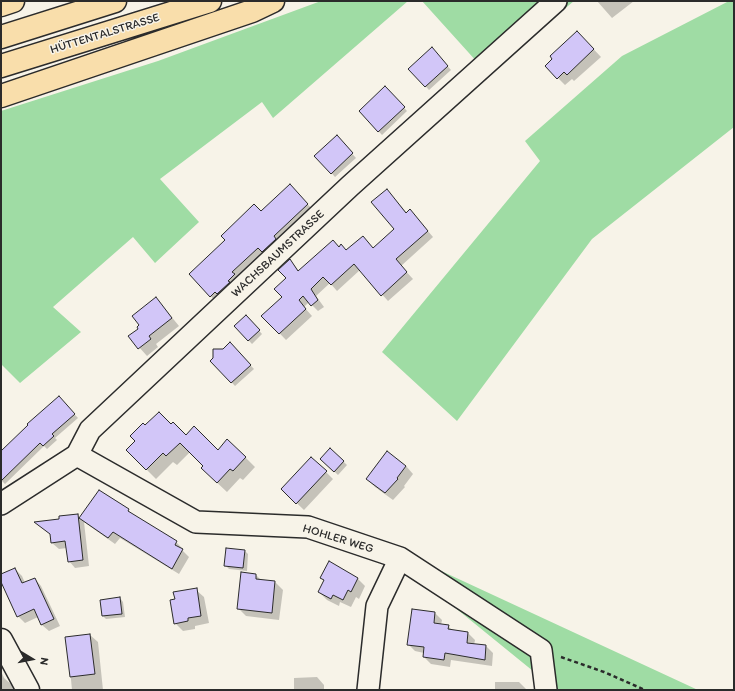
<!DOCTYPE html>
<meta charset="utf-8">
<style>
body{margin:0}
#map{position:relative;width:735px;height:691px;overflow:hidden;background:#f7f3e8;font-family:Itim,sans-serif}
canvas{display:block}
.frame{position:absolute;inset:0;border:2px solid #2b2b2b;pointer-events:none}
.north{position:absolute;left:12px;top:639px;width:40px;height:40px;-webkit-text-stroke:3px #f7f3e8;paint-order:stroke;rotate:100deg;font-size:11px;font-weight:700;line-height:16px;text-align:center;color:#2b2b2b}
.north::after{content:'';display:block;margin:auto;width:14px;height:18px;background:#2b2b2b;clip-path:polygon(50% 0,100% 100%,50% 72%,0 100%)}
</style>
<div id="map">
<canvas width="735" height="691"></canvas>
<div class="frame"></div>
<div class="north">N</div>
</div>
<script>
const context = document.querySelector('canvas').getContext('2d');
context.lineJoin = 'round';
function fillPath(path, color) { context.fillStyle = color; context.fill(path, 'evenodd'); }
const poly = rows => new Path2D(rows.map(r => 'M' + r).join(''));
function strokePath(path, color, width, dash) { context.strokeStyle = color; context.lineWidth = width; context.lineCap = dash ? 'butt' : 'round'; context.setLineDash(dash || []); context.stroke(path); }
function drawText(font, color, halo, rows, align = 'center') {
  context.font = font + ' Itim,sans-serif'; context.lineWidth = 3; context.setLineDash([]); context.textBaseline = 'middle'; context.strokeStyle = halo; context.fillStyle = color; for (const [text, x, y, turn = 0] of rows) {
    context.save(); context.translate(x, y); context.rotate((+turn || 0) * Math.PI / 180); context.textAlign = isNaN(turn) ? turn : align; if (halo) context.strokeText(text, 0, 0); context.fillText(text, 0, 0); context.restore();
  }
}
fillPath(poly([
 [321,1,408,1,273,118,262,102,160,179,199,222,155,263,133,237,53,307,81,332,20,383,1,364,1,111,158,61],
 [422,1,574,1,487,73],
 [729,1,734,1,734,127,592,239,457,421,382,352,540,161,525,141,622,56],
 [368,537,698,690,535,690,533,671]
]), '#9fdca4');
fillPath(poly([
 [597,1,634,1,612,18],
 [584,39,601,57,574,81,572,79,565,85,558,78],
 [435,52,451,70,429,90,410,69],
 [385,87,407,111,382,135,360,111],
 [337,137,356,158,335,177,316,156],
 [297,193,314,211,218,304,190,274,261,212],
 [393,197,407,213,416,217,433,237,401,266,413,279,388,301,360,270,337,291,330,283,316,296,324,307,318,311,309,302,304,307,312,316,286,340,263,316,283,297,290,260,299,271,339,248,347,251,373,249,395,229],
 [156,298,179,326,156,344,158,347,147,356,130,337,140,329],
 [246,316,262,334,252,344,235,326],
 [230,344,254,369,235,386,212,361],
 [62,401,78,418,55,438,57,440,47,449,44,446,5,484,1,480,1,453],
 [171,425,186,436,218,451,245,457,255,467,243,480,240,478,227,492,212,478,204,466,190,452,177,465,173,462,156,479,127,450,136,441,145,426],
 [330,449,347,465,338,475,321,459],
 [406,466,413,474,404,486,405,487,393,500,375,487,367,479],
 [326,472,333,479,304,510,282,489],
 [128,510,133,515,176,542,183,549,182,550,189,557,179,574,120,538,115,544,84,522,89,566,75,568,69,561,67,548,59,549,52,543,51,535,37,523,60,520,77,515,80,518],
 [245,551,248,554,247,571,229,569,225,565],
 [15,569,22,576,25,583,35,579,41,586,60,626,49,631,42,625,38,617,25,623,18,616,1,580,1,575],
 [256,575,261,580,275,582,283,590,279,620,246,616,238,608],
 [322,578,357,578,365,586,359,599,356,597,351,607,340,602,339,606,327,600,319,592,325,581],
 [196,590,204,597,209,623,195,626,195,629,183,631,175,623,176,600],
 [120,598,123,602,125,617,106,619,103,616],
 [435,613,442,620,441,625,448,626,453,631,468,633,475,640,474,645,486,646,493,653,492,666,451,660,450,667,431,664,424,657,424,653,415,651,408,644],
 [90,635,98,642,103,690,72,690,67,638],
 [1,671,4,678,12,685,15,690,1,690],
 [317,677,324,685,324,690,294,690,294,678],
 [495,682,519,682,527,690,495,690]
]), '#0003');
const building = poly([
 [577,31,594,49,567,75,564,72,557,79,545,66,552,59,550,56,577,31],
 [432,47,448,66,425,87,408,69,432,47],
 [385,86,405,107,378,132,359,111,385,86],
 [337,135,353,153,331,174,314,156,337,135],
 [290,184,308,204,274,236,276,239,262,252,258,248,232,272,235,274,228,281,230,282,217,294,215,292,210,297,189,274,225,240,221,236,254,204,261,211,290,184],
 [387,189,406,213,410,209,428,231,396,259,407,272,381,296,354,264,331,285,323,277,311,289,318,300,311,306,303,296,299,300,306,309,279,334,261,316,282,297,274,289,286,278,278,270,290,259,298,271,333,240,339,247,341,244,346,250,363,236,373,248,394,229,371,202,387,189],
 [156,297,172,318,149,336,151,339,138,349,128,336,138,329,137,327,139,325,132,316,156,297],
 [246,315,260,330,248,341,234,326,246,315],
 [230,342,251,365,231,383,210,361,213,358,213,349,223,349,230,342],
 [59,396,75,414,52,434,54,436,43,446,40,443,1,481,1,451,28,425,27,424,59,396],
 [159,412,171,424,173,422,186,435,194,426,218,450,227,439,246,457,233,471,230,469,217,483,201,468,203,466,180,443,166,456,163,453,146,470,126,450,135,441,130,436,143,423,145,425,159,412],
 [330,448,344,461,334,472,320,459,330,448],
 [387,451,406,466,397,478,398,479,385,493,366,479,387,451],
 [311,457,327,471,296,504,281,489,311,457],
 [99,490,129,509,128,511,177,541,175,545,183,549,172,569,113,532,108,538,79,518,99,490],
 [78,514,83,560,68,562,65,541,51,543,50,534,34,522,59,519,59,516,78,514],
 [226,548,245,550,243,568,224,566,226,548],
 [329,561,358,578,351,592,348,590,343,600,333,595,331,599,318,592,324,580,320,578,329,561],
 [15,568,22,583,35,578,54,619,41,625,34,609,17,617,1,582,1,574,15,568],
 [241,572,256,574,256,579,275,581,272,613,237,609,241,572],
 [197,588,201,616,188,618,188,621,174,624,170,600,175,599,173,592,197,588],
 [120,597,122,614,102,616,100,600,120,597],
 [412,609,435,612,434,623,449,625,448,629,468,632,467,643,486,645,485,660,445,653,444,660,423,657,424,647,407,645,412,609],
 [90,634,95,674,70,677,65,637,90,634]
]);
fillPath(building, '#d2c6f8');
strokePath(building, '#2b2b2b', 1);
const minor = poly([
 [77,455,196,522,308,527,400,558,541,650,546,690],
 [1,504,77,455,90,430,350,186,556,1],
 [368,690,377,606,400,558]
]);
const tertiary = poly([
 [1,640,28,690]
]);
const trunk = poly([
 [1,5,13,1],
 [1,37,115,1],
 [1,66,210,1],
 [1,96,252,11,273,1]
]);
strokePath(minor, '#2b2b2b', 24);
strokePath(tertiary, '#2b2b2b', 25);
strokePath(trunk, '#2b2b2b', 25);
strokePath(poly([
 [561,657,604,672,645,690]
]), '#2b2b2b', 2.5, [4, 3]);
strokePath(minor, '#f7f3e8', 21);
strokePath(tertiary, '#f7f3e8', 22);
strokePath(trunk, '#f9deab', 22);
drawText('12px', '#2b2b2b', '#f7f3e8', [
 ["HÜTTENTALSTRASSE",105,34,-17],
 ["WACHSBAUMSTRASSE",278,254,-43],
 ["HOHLER WEG",338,539,17]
]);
</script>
